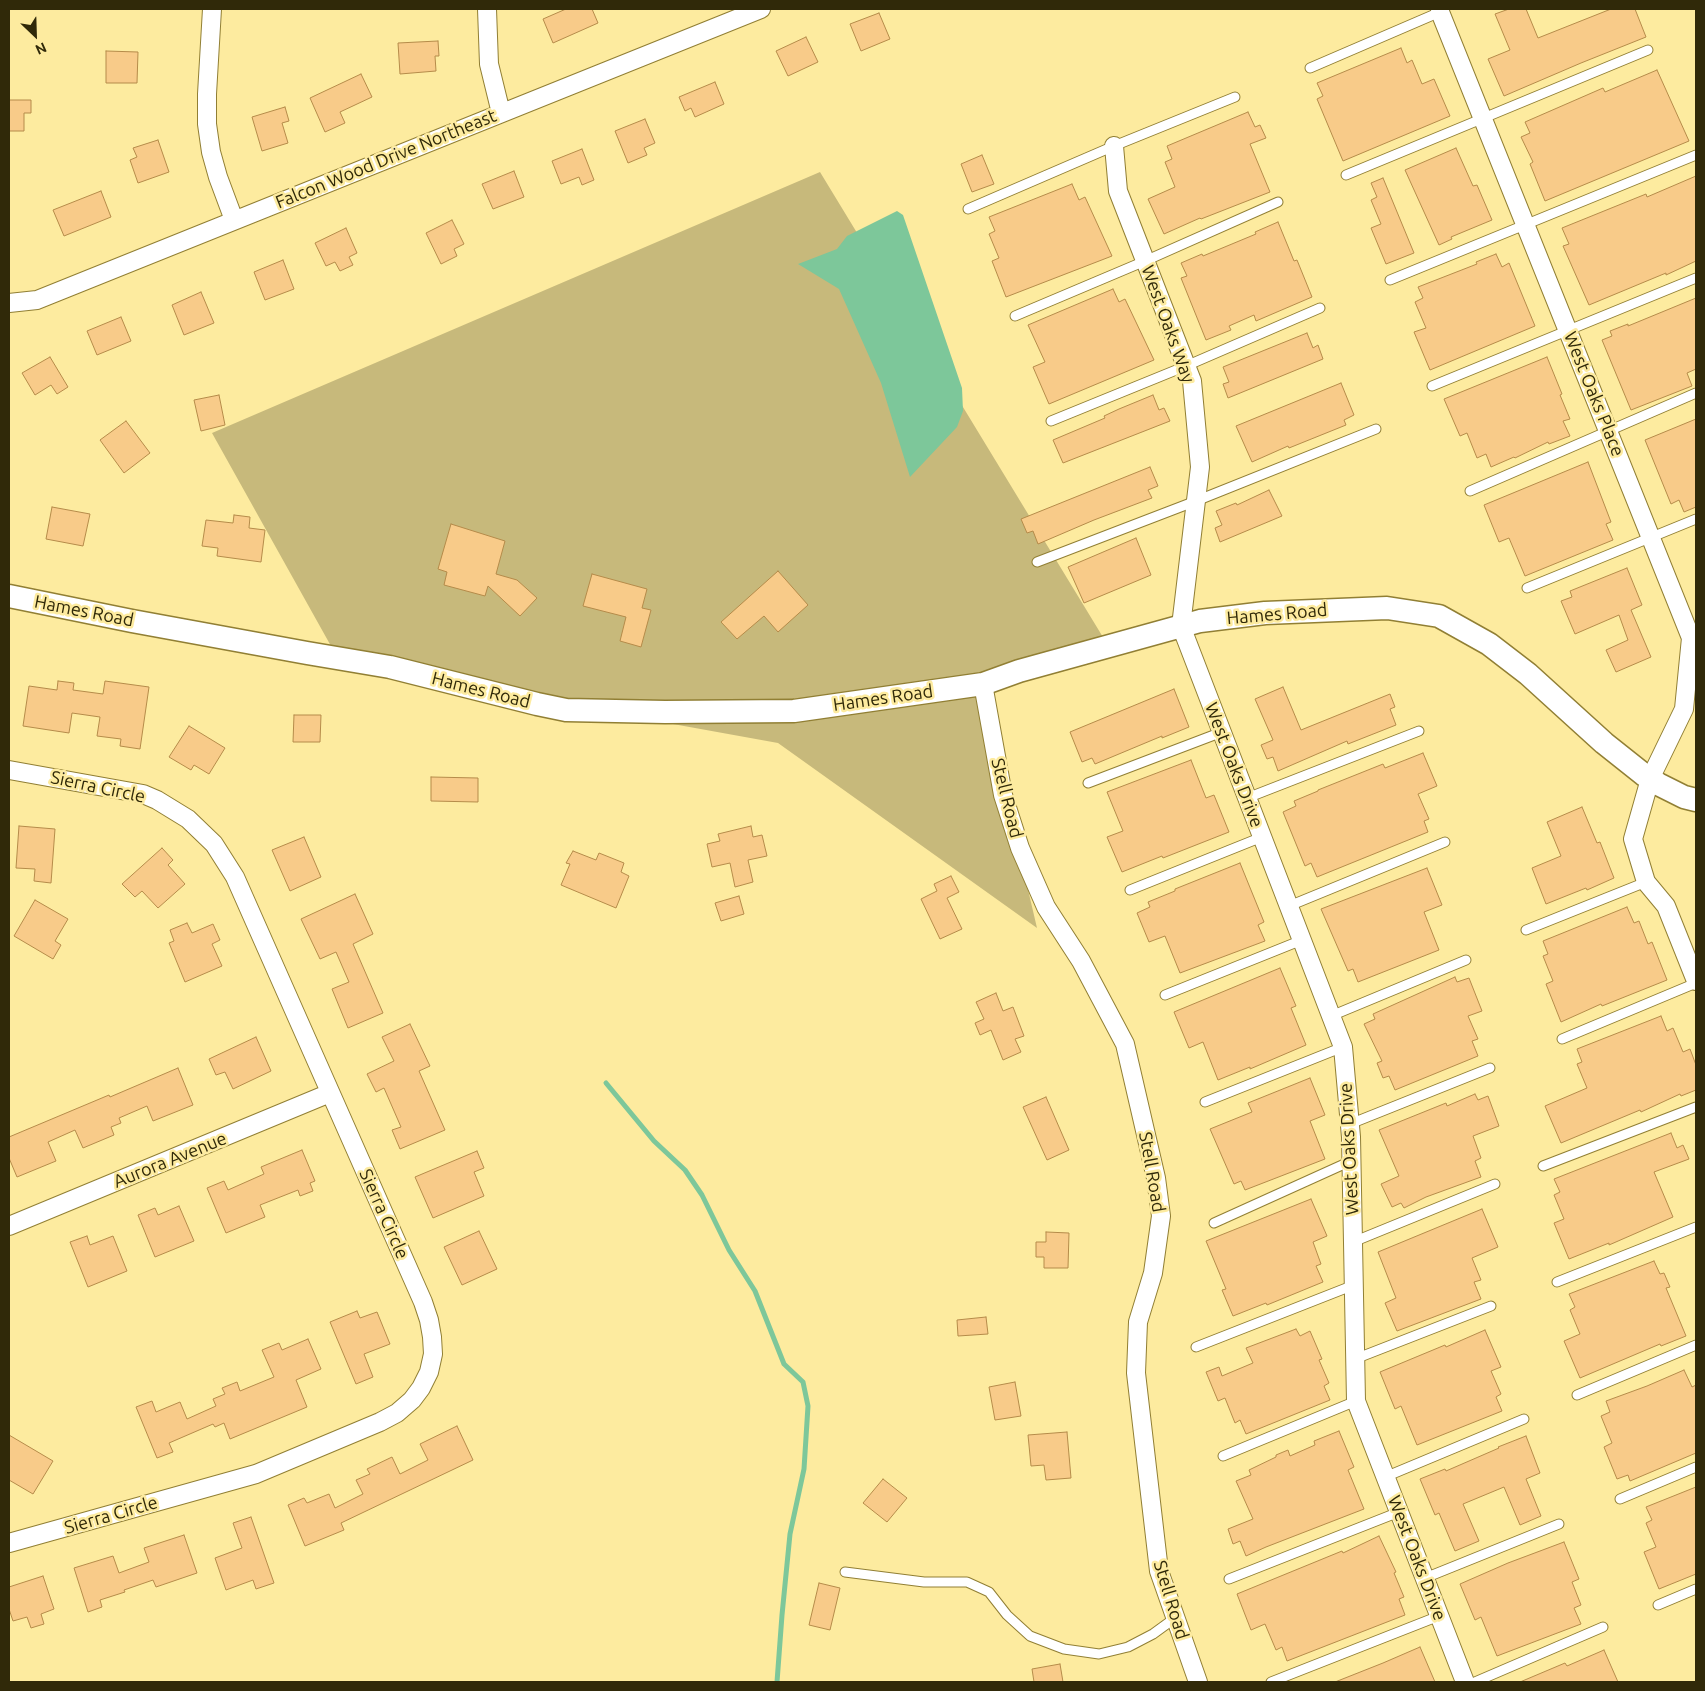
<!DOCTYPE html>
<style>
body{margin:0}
#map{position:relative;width:1705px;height:1691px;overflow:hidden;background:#fdeb9f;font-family:Ubuntu,sans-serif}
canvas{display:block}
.frame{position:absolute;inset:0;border:10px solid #302909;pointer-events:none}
.north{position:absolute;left:10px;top:10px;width:50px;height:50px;-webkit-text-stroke:4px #fdeb9f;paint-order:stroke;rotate:156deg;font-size:14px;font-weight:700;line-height:20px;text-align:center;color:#302909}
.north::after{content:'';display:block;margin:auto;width:18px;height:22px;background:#302909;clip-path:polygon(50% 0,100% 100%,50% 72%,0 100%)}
</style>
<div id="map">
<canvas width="1705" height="1691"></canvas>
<div class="frame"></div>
<div class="north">N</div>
</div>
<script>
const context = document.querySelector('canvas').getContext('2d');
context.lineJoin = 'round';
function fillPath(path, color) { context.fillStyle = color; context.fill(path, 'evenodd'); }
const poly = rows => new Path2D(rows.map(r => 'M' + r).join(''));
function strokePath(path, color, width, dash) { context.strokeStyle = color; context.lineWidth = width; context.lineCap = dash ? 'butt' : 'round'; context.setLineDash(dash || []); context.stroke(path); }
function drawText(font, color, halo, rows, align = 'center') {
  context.font = font + ' Ubuntu,sans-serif'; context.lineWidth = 5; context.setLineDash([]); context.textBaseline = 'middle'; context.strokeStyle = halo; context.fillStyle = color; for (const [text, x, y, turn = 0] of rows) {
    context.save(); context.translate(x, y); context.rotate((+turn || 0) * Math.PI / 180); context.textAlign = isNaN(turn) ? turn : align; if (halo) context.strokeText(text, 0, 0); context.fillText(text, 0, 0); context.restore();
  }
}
fillPath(poly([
 [820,172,1112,652,981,689,1037,928,778,743,341,664,212,433]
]), '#c7b97b');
fillPath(poly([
 [897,211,903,215,962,388,963,411,957,427,910,477,881,383,839,289,798,264,837,249,847,236]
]), '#7dc79a');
strokePath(poly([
 [606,1083,654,1141,685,1170,702,1195,729,1250,755,1291,784,1364,803,1382,808,1406,804,1469,790,1534,782,1615,777,1682]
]), '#7dc79a', 5);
const building = poly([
 [566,9,592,9,598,23,553,43,543,19,566,9],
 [1509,9,1526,9,1538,38,1611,9,1635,9,1646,37,1581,63,1504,96,1488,59,1510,50,1495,14,1509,9],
 [879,13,890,39,861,51,850,24,879,13],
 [806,37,818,62,788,76,776,51,806,37],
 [438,41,439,56,435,56,436,71,400,74,398,43,438,41],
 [1401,48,1407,63,1412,60,1422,84,1434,79,1450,116,1343,161,1317,99,1323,96,1317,83,1401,48],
 [106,51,138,52,137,83,106,83,106,51],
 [1657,70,1689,141,1545,201,1530,164,1533,162,1521,137,1530,133,1525,122,1603,88,1605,92,1657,70],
 [361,74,372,97,340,112,345,123,325,132,310,98,361,74],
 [715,82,724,104,695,117,691,108,685,111,679,97,715,82],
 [9,100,31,100,31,113,24,113,24,131,9,131,9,100],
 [285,107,289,121,282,123,288,143,262,151,252,117,285,107],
 [1248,112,1255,127,1260,125,1266,138,1250,144,1270,192,1201,219,1200,218,1164,234,1148,199,1175,187,1165,162,1172,159,1167,146,1248,112],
 [645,119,655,143,644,148,647,155,628,163,615,131,645,119],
 [158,140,169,172,138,183,130,160,137,157,133,148,158,140],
 [1456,148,1473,186,1477,185,1492,220,1451,237,1452,239,1439,245,1405,170,1456,148],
 [582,149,594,180,582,185,579,177,561,184,552,161,582,149],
 [982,155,994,184,972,192,961,164,982,155],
 [514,171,524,197,493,209,482,184,514,171],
 [1696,176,1696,261,1666,275,1666,273,1589,305,1563,246,1569,244,1562,228,1646,194,1647,197,1696,176],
 [1383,178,1414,253,1386,264,1371,228,1381,224,1371,200,1377,197,1371,183,1383,178],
 [1072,184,1079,200,1085,197,1112,256,1006,297,992,261,999,258,989,234,995,231,989,217,1072,184],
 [101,191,111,217,64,236,53,210,101,191],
 [452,220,464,244,454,249,457,256,441,264,426,233,452,220],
 [1278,222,1294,261,1297,260,1312,297,1256,321,1254,315,1229,326,1231,330,1206,340,1181,278,1187,276,1181,263,1202,254,1203,256,1256,234,1255,232,1278,222],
 [346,228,357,253,349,257,353,265,340,271,335,262,326,266,315,243,346,228],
 [1496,254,1502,267,1509,263,1535,326,1430,370,1414,332,1426,328,1415,302,1423,298,1418,287,1477,264,1476,262,1496,254],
 [283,260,294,289,265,300,254,272,283,260],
 [1113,289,1119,302,1125,299,1154,360,1049,404,1033,367,1045,362,1028,325,1113,289],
 [201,292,214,323,184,335,172,305,201,292],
 [1696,298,1696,369,1687,373,1692,386,1631,410,1602,340,1612,336,1610,331,1628,324,1628,326,1696,298],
 [121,317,131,341,97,355,87,331,121,317],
 [1307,333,1313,348,1318,345,1323,359,1228,398,1223,384,1229,382,1223,367,1307,333],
 [50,357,68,387,57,394,51,385,35,395,22,373,50,357],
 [1547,357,1562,394,1560,395,1570,419,1563,421,1570,436,1549,444,1548,442,1515,458,1514,457,1491,467,1486,454,1477,458,1467,433,1460,436,1444,399,1547,357],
 [1341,383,1354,415,1344,420,1346,425,1289,448,1288,446,1252,462,1236,426,1341,383],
 [219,395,225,425,201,431,194,400,219,395],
 [1153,395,1159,410,1164,408,1170,421,1063,463,1053,440,1105,418,1104,416,1119,409,1153,395],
 [1696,419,1696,507,1684,512,1679,500,1671,504,1645,440,1696,419],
 [126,421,150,453,124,473,100,440,126,421],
 [1588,462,1611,522,1606,524,1613,540,1525,576,1509,538,1499,542,1484,505,1588,462],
 [1150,467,1158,486,1148,490,1152,498,1094,520,1038,544,1033,531,1027,533,1021,519,1150,467],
 [1269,490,1282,516,1220,542,1215,528,1222,525,1216,511,1236,503,1237,505,1269,490],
 [52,507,90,514,83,546,46,539,52,507],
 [234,515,250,517,249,528,265,530,261,562,217,556,218,548,202,546,206,520,233,523,234,515],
 [451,524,505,541,496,574,517,580,537,598,520,616,488,586,485,596,444,585,447,572,438,569,451,524],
 [1136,538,1151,575,1084,603,1068,567,1136,538],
 [1627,568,1642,605,1631,610,1651,657,1616,672,1606,650,1628,640,1619,615,1575,634,1561,601,1572,597,1570,591,1627,568],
 [778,571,808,605,778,632,764,616,737,639,721,622,778,571],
 [592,574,647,589,642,608,651,610,641,647,620,641,626,617,583,606,592,574],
 [58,681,74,683,73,690,103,694,105,681,149,687,140,749,120,746,121,739,97,736,100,717,72,713,69,733,23,726,29,686,57,690,58,681],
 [1283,687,1301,730,1390,694,1395,707,1390,709,1396,725,1348,744,1347,741,1278,771,1273,757,1267,759,1261,745,1273,740,1255,699,1283,687],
 [1174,689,1189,727,1162,738,1162,736,1095,764,1092,758,1082,762,1070,732,1174,689],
 [294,715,321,715,320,742,293,742,294,715],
 [189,726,225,748,209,774,194,765,191,770,169,757,189,726],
 [1423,753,1437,786,1418,794,1429,819,1424,821,1428,832,1317,877,1311,863,1305,866,1283,812,1296,806,1294,801,1318,791,1318,790,1383,764,1385,768,1423,753],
 [1191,760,1206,798,1214,795,1229,832,1163,858,1162,856,1122,872,1107,837,1123,831,1107,792,1191,760],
 [431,777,478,778,478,802,431,801,431,777],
 [1582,807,1597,843,1600,842,1614,878,1587,890,1586,888,1546,904,1532,868,1561,856,1547,822,1582,807],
 [19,826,55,829,51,883,34,881,35,869,16,868,19,826],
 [751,826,753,837,762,835,767,856,748,860,753,882,735,887,730,863,712,867,707,844,720,841,718,834,751,826],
 [304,837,321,877,290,891,272,850,304,837],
 [162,848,173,860,168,865,185,884,158,908,142,891,135,897,122,884,162,848],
 [573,851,596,860,599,853,624,863,621,872,629,876,616,908,561,885,570,864,566,863,573,851],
 [1240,863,1264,922,1258,925,1265,941,1180,973,1165,936,1149,942,1137,913,1150,907,1148,902,1175,891,1175,889,1240,863],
 [1427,868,1442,905,1424,912,1439,950,1358,982,1353,969,1348,971,1321,909,1427,868],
 [951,876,959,892,947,898,962,929,940,939,921,899,937,891,934,884,951,876],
 [355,894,373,934,353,944,383,1013,348,1028,332,989,349,982,336,952,320,959,301,919,355,894],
 [739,896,744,914,721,921,715,903,739,896],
 [35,900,68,919,55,941,61,945,53,959,14,936,35,900],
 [1627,907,1634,923,1639,921,1648,944,1652,942,1667,980,1602,1006,1601,1004,1561,1022,1546,984,1553,981,1543,956,1548,954,1543,941,1627,907],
 [187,923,192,933,213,924,220,940,212,944,222,966,185,982,169,943,174,941,170,930,187,923],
 [1280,968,1296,1006,1291,1008,1306,1045,1250,1069,1250,1067,1218,1080,1203,1042,1189,1048,1174,1012,1280,968],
 [1455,977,1457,982,1469,978,1482,1011,1468,1016,1478,1039,1472,1041,1478,1056,1395,1090,1389,1076,1383,1078,1377,1063,1382,1061,1364,1024,1375,1019,1373,1014,1455,977],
 [996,993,1003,1011,1013,1007,1024,1036,1015,1039,1021,1052,1003,1060,991,1030,980,1035,975,1023,984,1019,976,1002,996,993],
 [1661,1016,1667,1031,1673,1028,1683,1052,1690,1049,1696,1065,1696,1090,1681,1096,1680,1094,1641,1112,1640,1110,1561,1143,1545,1106,1587,1088,1577,1064,1582,1062,1577,1049,1661,1016],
 [410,1024,430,1066,419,1071,445,1130,400,1149,392,1130,401,1127,384,1088,376,1092,367,1074,394,1061,382,1037,410,1024],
 [256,1037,271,1071,233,1089,225,1072,216,1075,209,1059,256,1037],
 [178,1068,193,1105,153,1121,147,1106,119,1118,121,1123,111,1127,114,1135,83,1148,75,1130,48,1142,56,1161,17,1177,9,1158,9,1137,109,1095,110,1097,178,1068],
 [1310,1078,1325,1115,1310,1121,1325,1159,1245,1190,1241,1181,1234,1184,1210,1129,1252,1112,1248,1103,1310,1078],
 [1475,1094,1478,1100,1488,1096,1499,1126,1473,1136,1481,1158,1475,1161,1481,1177,1426,1197,1404,1208,1401,1203,1392,1207,1381,1184,1399,1176,1379,1130,1446,1103,1447,1106,1475,1094],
 [1046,1097,1069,1150,1047,1160,1023,1107,1046,1097],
 [1671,1133,1677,1148,1683,1145,1689,1159,1654,1172,1673,1217,1609,1245,1609,1243,1569,1259,1554,1223,1564,1219,1554,1195,1560,1192,1554,1179,1671,1133],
 [302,1150,315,1181,310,1183,313,1191,300,1196,298,1190,260,1205,265,1217,226,1233,207,1188,224,1181,228,1190,264,1174,261,1167,302,1150],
 [477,1151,484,1168,474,1172,484,1196,433,1218,415,1177,477,1151],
 [1311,1199,1327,1236,1313,1242,1321,1264,1316,1266,1323,1282,1267,1305,1266,1303,1233,1316,1222,1290,1226,1289,1206,1241,1311,1199],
 [179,1206,194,1241,155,1257,138,1215,155,1208,158,1215,179,1206],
 [1482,1209,1498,1247,1472,1258,1481,1280,1474,1282,1481,1299,1397,1331,1385,1303,1396,1298,1378,1252,1482,1209],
 [479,1231,497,1269,462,1285,444,1247,479,1231],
 [1046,1232,1069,1233,1068,1268,1044,1268,1044,1257,1036,1257,1036,1242,1046,1242,1046,1232],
 [87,1236,90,1245,113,1236,127,1271,88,1287,70,1242,87,1236],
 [1654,1261,1660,1274,1664,1273,1670,1287,1666,1288,1686,1336,1661,1346,1660,1344,1580,1378,1564,1341,1580,1334,1570,1310,1575,1307,1569,1294,1654,1261],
 [357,1311,360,1318,377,1312,390,1344,364,1354,373,1377,356,1384,330,1322,357,1311],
 [986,1317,988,1334,958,1336,957,1320,986,1317],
 [1296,1329,1300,1336,1310,1331,1322,1359,1319,1360,1329,1383,1324,1386,1330,1400,1246,1434,1240,1420,1235,1423,1225,1398,1218,1401,1206,1372,1219,1367,1222,1376,1253,1363,1246,1348,1296,1329],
 [1485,1330,1501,1367,1491,1371,1501,1394,1496,1397,1502,1411,1417,1445,1401,1406,1395,1409,1380,1372,1445,1345,1446,1347,1485,1330],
 [308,1339,321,1369,296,1380,307,1407,230,1439,224,1423,215,1427,213,1424,169,1443,173,1452,157,1458,136,1407,152,1401,156,1412,180,1402,187,1419,216,1406,213,1399,225,1394,222,1388,237,1382,240,1391,274,1377,262,1350,279,1343,282,1350,308,1339],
 [1684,1370,1692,1387,1696,1385,1696,1453,1630,1481,1628,1475,1617,1479,1604,1447,1612,1443,1601,1416,1610,1412,1606,1401,1647,1386,1684,1370],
 [1015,1382,1021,1416,995,1420,989,1387,1015,1382],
 [457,1426,473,1460,341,1523,344,1530,305,1546,288,1505,304,1498,307,1503,329,1494,335,1508,363,1494,356,1480,370,1474,367,1469,392,1457,400,1474,428,1460,420,1444,457,1426],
 [1339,1431,1354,1467,1348,1470,1364,1509,1266,1547,1246,1556,1240,1541,1233,1544,1228,1529,1253,1519,1236,1481,1251,1475,1249,1470,1276,1457,1276,1455,1288,1450,1290,1456,1315,1445,1314,1441,1339,1431],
 [1067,1432,1071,1478,1046,1480,1044,1465,1031,1466,1028,1435,1067,1432],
 [9,1435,53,1461,33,1494,9,1480,9,1435],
 [1526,1436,1540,1473,1526,1479,1541,1516,1520,1525,1504,1487,1463,1504,1479,1541,1455,1551,1439,1513,1435,1515,1420,1479,1445,1469,1446,1471,1499,1448,1498,1447,1526,1436],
 [883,1479,907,1498,887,1522,863,1503,883,1479],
 [1696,1487,1696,1574,1659,1589,1644,1552,1656,1547,1646,1523,1652,1520,1646,1507,1696,1487],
 [251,1517,274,1583,256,1589,253,1580,226,1590,215,1558,242,1548,233,1523,251,1517],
 [184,1535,197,1573,156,1587,153,1580,124,1590,125,1592,100,1600,102,1607,88,1612,74,1568,113,1556,119,1573,149,1562,144,1548,184,1535],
 [1379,1536,1396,1572,1394,1573,1404,1597,1399,1599,1405,1615,1287,1661,1282,1647,1276,1650,1265,1624,1251,1630,1237,1594,1342,1551,1343,1553,1379,1536],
 [1564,1542,1579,1579,1572,1582,1581,1605,1574,1608,1581,1624,1497,1656,1481,1617,1475,1620,1460,1584,1508,1563,1564,1542],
 [43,1576,54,1609,41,1614,44,1624,31,1628,27,1617,13,1621,9,1609,9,1587,43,1576],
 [819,1583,840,1588,830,1630,809,1625,819,1583],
 [1420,1647,1435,1682,1335,1682,1383,1663,1420,1647],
 [1604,1650,1618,1682,1520,1682,1565,1663,1567,1666,1604,1650],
 [1060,1664,1063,1682,1034,1682,1032,1669,1060,1664]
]);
fillPath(building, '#f8cb89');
strokePath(building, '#b58b4a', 1);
const service = poly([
 [1310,68,1440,12],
 [1346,175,1648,50],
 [968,209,1114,146,1235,97],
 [1390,280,1696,155],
 [1015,316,1145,261,1278,202],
 [1432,386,1696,278],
 [1051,421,1186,366,1320,308],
 [1470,491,1696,393],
 [1037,562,1196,501,1376,429],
 [1527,588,1696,519],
 [1088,783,1222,732],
 [1247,798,1419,731],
 [1130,890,1262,837],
 [1289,906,1445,842],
 [1526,930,1646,882],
 [1165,995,1302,940],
 [1331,1016,1466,960],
 [1562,1039,1696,983],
 [1205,1102,1343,1047],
 [1350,1124,1490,1068],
 [1543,1166,1696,1107],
 [1214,1223,1351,1161],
 [1353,1242,1495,1184],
 [1557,1282,1696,1227],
 [1196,1347,1354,1285],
 [1355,1359,1491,1306],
 [1577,1395,1696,1345],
 [1223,1456,1356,1401],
 [1385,1477,1524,1419],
 [1620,1499,1696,1467],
 [845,1572,924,1582,967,1582,989,1592,1007,1615,1030,1636,1064,1649,1099,1654,1128,1647,1153,1634,1175,1618],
 [1425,1578,1559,1524],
 [1229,1579,1399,1512],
 [1658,1605,1696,1589],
 [1271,1682,1439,1616],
 [1475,1682,1603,1627]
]);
const minor = poly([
 [212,9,207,94,207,124,211,152,218,177,234,220],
 [487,9,489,64,501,113],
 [1440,12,1691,638,1684,709,1650,779,1633,839,1646,882,1666,906,1696,981],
 [1114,146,1118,191,1192,381,1200,467,1181,626,1343,1047,1351,1137,1356,1401,1465,1682],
 [9,303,37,300,761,9],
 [983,684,1003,795,1020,848,1046,907,1081,961,1125,1044,1156,1178,1161,1216,1153,1273,1138,1322,1136,1373,1159,1571,1198,1682],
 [9,770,143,794,157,800,188,819,214,844,235,877,423,1302,429,1320,432,1337,433,1354,429,1372,421,1388,412,1400,397,1413,380,1422,256,1474,9,1543],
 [9,1226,330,1093]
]);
const tertiary = poly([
 [9,596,132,621,307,653,390,667,537,704,566,710,665,712,794,711,983,684,1019,671,1200,621,1265,613,1387,608,1439,616,1489,644,1528,674,1604,743,1643,774,1658,784,1684,797,1696,800]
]);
strokePath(service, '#917f34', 11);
strokePath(minor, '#917f34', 20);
strokePath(tertiary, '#917f34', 25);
strokePath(service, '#fff', 9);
strokePath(minor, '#fff', 18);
strokePath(tertiary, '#fff', 22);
drawText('18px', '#302909', '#fdeb9f', [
 ["Falcon Wood Drive Northeast",386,159,-22],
 ["West Oaks Way",1168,324,70],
 ["West Oaks Place",1594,394,68],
 ["Hames Road",84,611,11],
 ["Hames Road",1277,614,-5],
 ["Hames Road",481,690,14],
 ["Hames Road",883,698,-8],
 ["West Oaks Drive",1234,765,69],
 ["Sierra Circle",98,787,12],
 ["Stell Road",1007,798,76],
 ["West Oaks Drive",1349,1149,-93],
 ["Aurora Avenue",170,1160,-22],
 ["Stell Road",1152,1172,80],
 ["Sierra Circle",384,1214,66],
 ["Sierra Circle",111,1515,-16],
 ["West Oaks Drive",1417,1558,69],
 ["Stell Road",1171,1600,73]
]);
</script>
